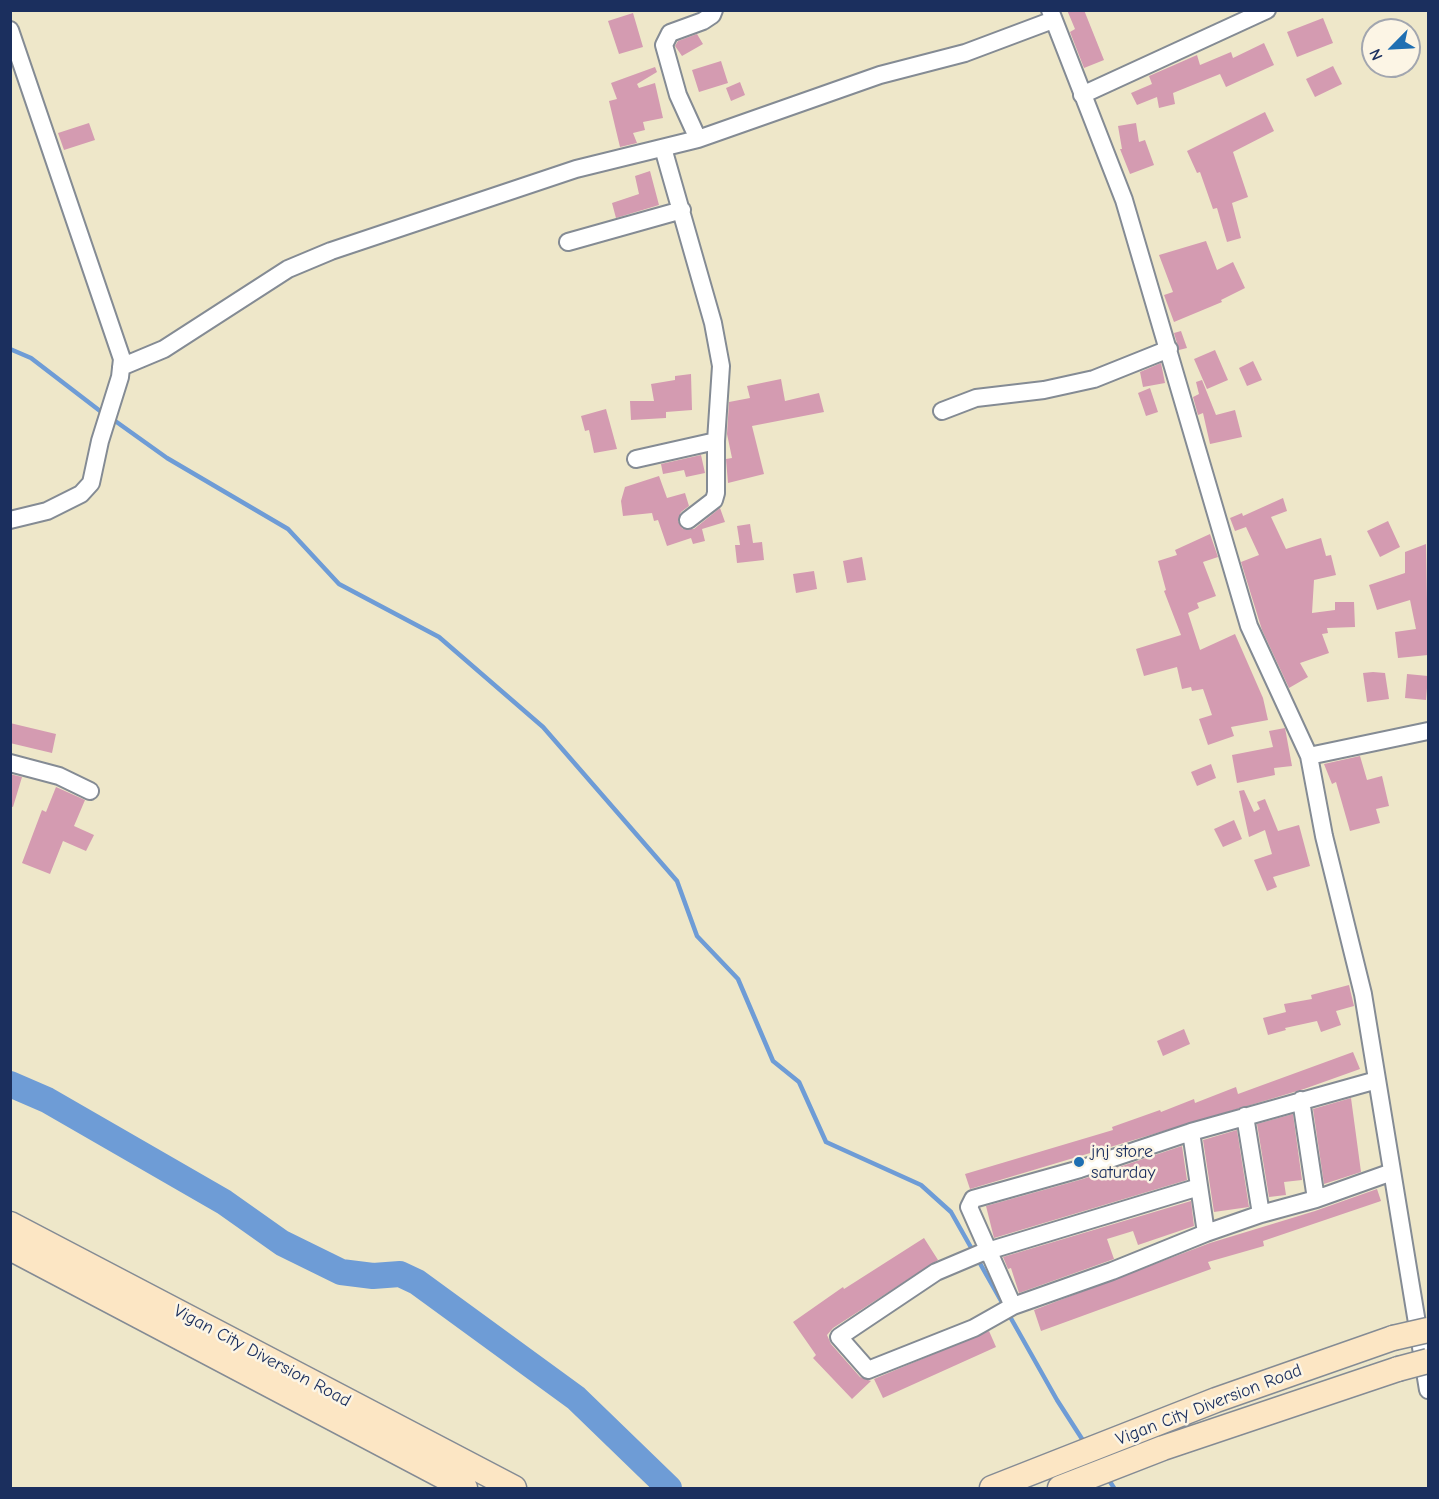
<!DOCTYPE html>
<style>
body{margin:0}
#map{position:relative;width:1439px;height:1499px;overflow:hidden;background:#eee7c9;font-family:"Comic Neue",sans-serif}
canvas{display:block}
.frame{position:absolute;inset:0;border:12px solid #1b2f5e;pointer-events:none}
.north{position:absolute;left:1361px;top:18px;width:60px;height:60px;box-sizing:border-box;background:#fcf5e5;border:2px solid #a2a6af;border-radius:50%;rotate:246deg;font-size:16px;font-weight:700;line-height:24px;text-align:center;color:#1b2f5e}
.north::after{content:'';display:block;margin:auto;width:21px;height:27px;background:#1f6fb2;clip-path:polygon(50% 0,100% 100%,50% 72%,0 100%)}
</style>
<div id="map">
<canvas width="1439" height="1499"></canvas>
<div class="frame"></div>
<div class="north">N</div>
</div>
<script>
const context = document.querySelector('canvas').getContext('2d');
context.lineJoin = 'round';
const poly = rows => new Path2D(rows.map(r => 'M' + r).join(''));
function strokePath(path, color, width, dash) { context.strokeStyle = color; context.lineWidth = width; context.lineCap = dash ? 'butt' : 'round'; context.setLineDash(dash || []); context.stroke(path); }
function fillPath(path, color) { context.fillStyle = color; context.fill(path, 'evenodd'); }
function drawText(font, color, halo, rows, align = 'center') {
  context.font = font + ' "Comic Neue",sans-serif'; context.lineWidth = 5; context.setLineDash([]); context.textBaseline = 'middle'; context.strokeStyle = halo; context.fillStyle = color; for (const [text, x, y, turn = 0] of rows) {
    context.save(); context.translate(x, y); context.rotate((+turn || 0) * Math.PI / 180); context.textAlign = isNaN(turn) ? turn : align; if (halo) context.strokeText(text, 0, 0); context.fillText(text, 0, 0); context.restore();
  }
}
strokePath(poly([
 [10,349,31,358,104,414],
 [111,418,167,458,288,529,339,584,439,637,543,727,677,881,697,936,738,979,773,1061,799,1082,826,1142,921,1185,951,1212,1057,1400,1084,1442],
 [1107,1477,1114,1488]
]), '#6e9cd6', 4.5);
strokePath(poly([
 [10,1084,47,1100,224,1202,282,1243,341,1272,373,1276,400,1274,417,1282,576,1398,669,1488]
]), '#6e9cd6', 26);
fillPath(poly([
 [1067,10,1084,10,1104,60,1084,68,1070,32,1075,29],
 [633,13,643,47,619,54,608,21],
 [1323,18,1333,43,1297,57,1287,32],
 [697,34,703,44,682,56,675,46,678,41],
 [1264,43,1274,65,1226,87,1220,74,1173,93,1175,104,1159,108,1157,97,1137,105,1131,93,1152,84,1149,76,1197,55,1200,65,1231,52,1233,58],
 [721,61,728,83,699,92,692,70],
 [1333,66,1342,84,1315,97,1306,79],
 [655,67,657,72,637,84,639,88,655,83,663,118,643,122,645,130,633,133,637,143,620,147,609,101,617,99,611,83],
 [740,82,745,95,731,101,726,88],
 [1265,112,1274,131,1233,152,1248,197,1232,203,1241,238,1227,242,1217,208,1213,209,1200,172,1197,173,1187,151],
 [89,123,95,140,64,150,58,133],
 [1136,123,1139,142,1145,140,1154,165,1130,174,1120,149,1122,149,1118,126],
 [650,171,659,205,616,218,612,203,639,194,635,176],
 [1206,241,1217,270,1233,262,1245,288,1221,300,1222,302,1174,322,1164,295,1173,292,1159,255],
 [1181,331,1187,348,1179,350,1174,333],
 [1215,350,1228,380,1207,389,1194,359],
 [1253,361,1262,380,1247,386,1239,368],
 [1161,363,1165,383,1143,387,1140,372],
 [691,374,692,410,666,412,666,418,631,420,630,401,654,401,651,384,675,380,675,376],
 [781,379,785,401,819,393,824,412,752,426,764,474,728,483,726,459,732,458,727,434,729,402,750,398,747,386],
 [1202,380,1216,415,1235,410,1242,437,1210,444,1203,413,1198,415,1193,397,1199,394,1196,382],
 [1150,388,1158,412,1146,416,1138,393],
 [606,409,617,449,594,453,589,430,585,431,581,416],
 [701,455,705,473,686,477,684,470,663,474,661,464],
 [659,476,667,498,685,493,689,506,681,512,678,521,683,529,694,529,720,508,725,522,702,529,705,541,693,544,691,538,667,546,658,520,654,521,652,513,623,516,621,501,625,487],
 [1283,498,1287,511,1271,517,1286,549,1321,538,1326,556,1331,555,1336,575,1314,580,1312,613,1335,610,1335,602,1354,602,1355,627,1327,628,1328,633,1322,634,1329,653,1300,663,1308,677,1289,688,1262,630,1241,562,1259,555,1246,527,1235,531,1230,518,1242,513,1243,516],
 [1388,521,1400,547,1380,557,1367,531],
 [750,524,753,543,762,542,764,560,737,563,735,545,740,545,737,526],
 [1210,534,1218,557,1203,562,1216,596,1197,603,1199,608,1188,613,1200,650,1235,634,1263,698,1268,720,1231,727,1234,736,1208,745,1199,719,1212,715,1203,689,1192,691,1191,687,1182,689,1177,667,1144,676,1136,649,1181,635,1164,591,1166,590,1158,561,1177,555,1175,550],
 [1426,544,1428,655,1398,658,1395,632,1416,629,1410,600,1377,610,1369,585,1405,573,1405,552],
 [862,557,866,580,847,583,843,561],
 [814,571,817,589,796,593,793,574],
 [1373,672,1385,673,1389,699,1367,702,1363,673],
 [1407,674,1428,676,1426,700,1405,698],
 [10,723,56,734,52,753,10,743],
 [1285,728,1292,766,1274,768,1275,775,1237,783,1232,755,1273,747,1269,731],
 [1360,756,1367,780,1382,776,1389,806,1376,809,1380,823,1350,831,1336,782,1332,784,1324,764],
 [1211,764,1216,778,1197,786,1191,772],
 [10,774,22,777,13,807,10,806],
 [56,787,85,800,74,826,94,835,86,851,63,841,50,874,22,863,42,810,46,812],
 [1244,790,1254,812,1260,809,1257,802,1265,799,1278,831,1299,825,1310,866,1273,877,1277,887,1267,891,1254,860,1272,854,1265,830,1249,837,1239,791],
 [1234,820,1242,839,1223,847,1214,829],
 [1349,985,1354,1006,1336,1011,1341,1025,1321,1032,1317,1021,1285,1028,1286,1030,1268,1035,1263,1018,1286,1012,1284,1004,1312,999,1311,995],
 [1184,1029,1190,1044,1163,1056,1157,1041],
 [1353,1052,1360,1069,1304,1089,970,1189,965,1174,1113,1130,1112,1127,1160,1110,1161,1112,1194,1099,1195,1103,1236,1087,1238,1094],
 [1351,1098,1361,1172,1324,1184,1313,1109],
 [1293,1114,1302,1180,1284,1182,1286,1195,1269,1197,1257,1124],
 [1237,1130,1249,1207,1214,1212,1203,1140],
 [1182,1146,1187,1180,994,1238,986,1206,1083,1179],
 [1377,1189,1381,1201,1263,1241,1264,1246,1208,1262,1211,1269,1041,1331,1034,1310,1210,1243,1315,1211],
 [1191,1201,1194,1226,1138,1245,1133,1231,1107,1239,1114,1259,1019,1293,1011,1268,1008,1269,1003,1257],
 [924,1238,938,1260,833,1328,827,1335,831,1344,860,1377,871,1381,852,1399,813,1358,816,1355,793,1322,843,1287,844,1289],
 [989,1331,996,1347,883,1398,874,1379]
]), '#d49bb1');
const street = poly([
 [1050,10,1124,200,1249,626,1309,756,1324,836,1363,994,1428,1390],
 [10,30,122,359,120,377,100,441,91,483,81,494,47,511,10,520],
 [1082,95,1267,10],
 [698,139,678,95,664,45,670,33,703,21,712,15,714,10],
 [663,148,713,323,721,366,716,441,716,493,714,500,688,520],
 [568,242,682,210],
 [121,367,164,349,288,269,331,251,576,169,698,139,880,75,965,53,1053,20],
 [942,411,976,398,1044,390,1094,379,1169,349],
 [636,459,716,441],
 [1309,756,1428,731],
 [10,763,59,776,90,791],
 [1301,1100,1316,1199],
 [1245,1116,1261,1214],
 [1191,1132,1206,1233],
 [1199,1187,981,1253,936,1272,839,1337,868,1370,974,1328,1013,1306,1112,1271,1206,1233,1261,1214,1316,1199,1392,1172],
 [1013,1306,969,1207,973,1199,1080,1169,1191,1132,1377,1080]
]);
const secondary = poly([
 [10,1224,514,1488],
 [10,1248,465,1488],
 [992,1488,1216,1400,1393,1338],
 [1060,1488,1163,1448,1398,1369]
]);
strokePath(street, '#848b94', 20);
strokePath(secondary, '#848b94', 27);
strokePath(street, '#fff', 16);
strokePath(secondary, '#fce6c4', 24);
const secondaryBridge = poly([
 [1393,1338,1428,1330],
 [1398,1369,1428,1361]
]);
strokePath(secondaryBridge, '#848b94', 27, []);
strokePath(secondaryBridge, '#fce6c4', 24);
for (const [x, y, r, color] of [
 [1079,1162,6,"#1f6fb2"]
]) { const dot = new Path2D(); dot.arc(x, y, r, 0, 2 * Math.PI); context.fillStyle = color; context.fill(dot); strokePath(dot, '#fcf5e5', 2); }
drawText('18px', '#1b2f5e', '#fcf5e5', [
 ["jnj store",1091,1152],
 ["saturday",1091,1173]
], 'left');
drawText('18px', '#1b2f5e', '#fcf5e5', [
 ["Vigan City Diversion Road",262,1356,28],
 ["Vigan City Diversion Road",1209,1405,-21]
]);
</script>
